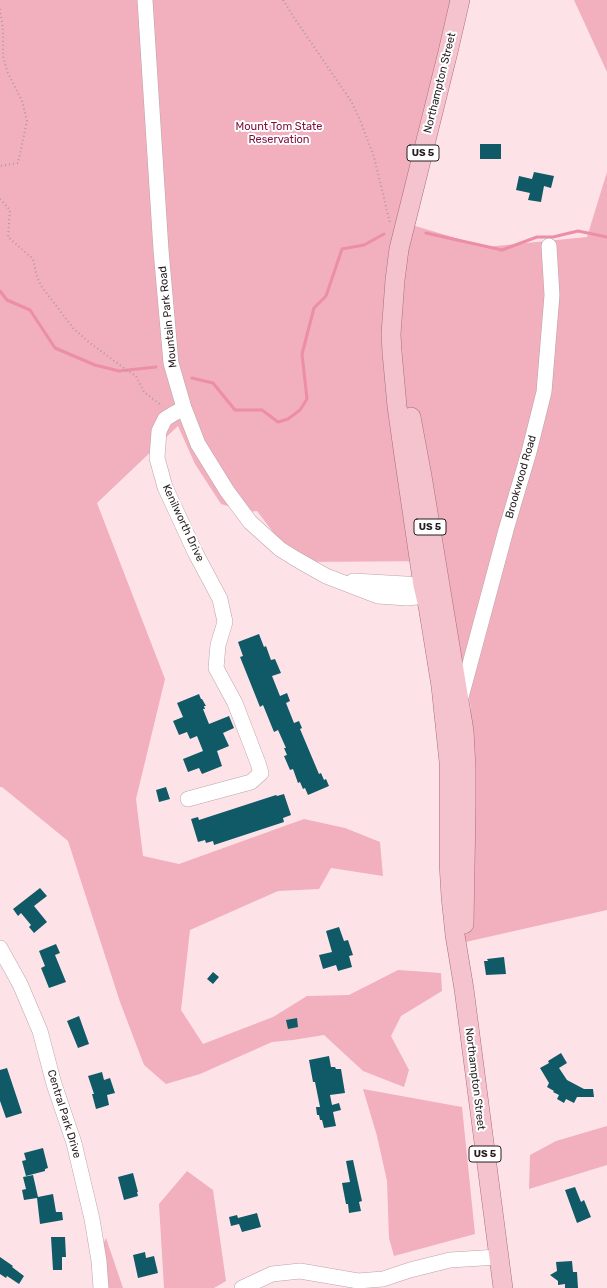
<!DOCTYPE html>
<style>
body{margin:0}
canvas{display:block;background:#fde3e8}
</style>
<canvas width="607" height="1288"></canvas>
<script>
const context = document.querySelector('canvas').getContext('2d');
context.lineJoin = 'round';
function fillPath(path, color) { context.fillStyle = color; context.fill(path, 'evenodd'); }
const poly = rows => new Path2D(rows.map(r => 'M' + r).join(''));
function strokePath(path, color, width, dash) { context.strokeStyle = color; context.lineWidth = width; context.lineCap = dash ? 'butt' : 'round'; context.setLineDash(dash || []); context.stroke(path); }
function drawText(font, color, halo, rows, align = 'center') {
  context.font = font + ' Rubik,sans-serif'; context.lineWidth = 4; context.setLineDash([]); context.textBaseline = 'middle'; context.strokeStyle = halo; context.fillStyle = color; for (const [text, x, y, turn = 0] of rows) {
    context.save(); context.translate(x, y); context.rotate((+turn || 0) * Math.PI / 180); context.textAlign = isNaN(turn) ? turn : align; if (halo) context.strokeText(text, 0, 0); context.fillText(text, 0, 0); context.restore();
  }
}
fillPath(poly([
 [0,0,470,0,412,225,486,247,587,237,607,172,607,910,448,946,471,708,443,561,296,562,257,511,249,512,221,504,195,464,178,426,97,503,165,679,136,799,143,856,179,864,304,819,345,828,380,842,383,876,331,868,319,889,278,891,190,930,181,1010,203,1044,273,1017,307,996,349,995,398,970,441,973,442,991,401,1016,391,1036,409,1070,404,1087,363,1071,324,1035,293,1040,272,1042,200,1074,166,1084,144,1065,120,1002,68,841,2,787,0,787],
 [574,0,607,0,607,72],
 [363,1089,462,1107,475,1234,394,1256,389,1238,387,1181,377,1136],
 [607,1126,607,1165,529,1189,530,1155,556,1141],
 [187,1171,213,1190,226,1281,214,1288,164,1288,159,1204],
 [106,1238,123,1288,106,1288,102,1246]
]), '#f2afbd');
strokePath(poly([
 [426,233,502,250,537,237,553,237,578,231,607,237],
 [0,291,7,300,30,310,55,348,95,365,119,371,156,367],
 [192,378,213,383,235,410,262,410,278,422,288,419,300,410,307,399,302,354,314,308,326,296,342,249,364,245,384,234]
]), '#ec8ea5', 3);
fillPath(poly([
 [480,144,501,144,501,159,480,159],
 [534,172,554,176,551,188,544,186,541,202,528,200,530,193,516,190,519,176,532,179],
 [259,634,264,647,266,646,271,660,275,659,281,673,272,676,280,696,287,693,290,701,286,703,294,723,299,721,302,728,300,729,319,774,321,773,324,780,326,779,329,786,308,795,305,788,303,789,300,782,298,783,293,769,290,770,284,756,287,755,284,748,286,748,278,730,274,732,263,705,260,707,240,657,243,656,238,642],
 [199,694,201,699,202,699,206,706,204,706,205,709,203,709,209,724,229,716,234,728,223,733,229,746,217,751,222,766,202,774,199,768,188,772,183,759,203,751,197,736,190,739,187,732,179,735,173,721,183,717,177,703],
 [166,787,170,799,159,802,156,790],
 [284,794,291,815,283,818,284,822,214,845,213,841,206,843,205,840,198,842,191,819,198,817,199,820,276,795,277,796],
 [40,888,47,896,34,906,47,922,34,933,29,927,31,925,21,913,18,916,13,909],
 [339,927,344,941,348,940,353,955,349,956,352,967,338,971,336,965,323,969,319,955,332,952,326,931],
 [56,944,60,953,55,955,66,982,49,988,41,968,45,966,39,951],
 [504,957,506,974,486,975,484,961,488,961,487,959],
 [213,972,219,977,213,984,207,979],
 [79,1016,89,1044,78,1048,67,1021],
 [297,1018,298,1027,288,1029,286,1020],
 [561,1053,567,1063,559,1068,567,1080,584,1089,593,1089,594,1097,577,1097,574,1103,566,1099,564,1103,557,1099,559,1095,553,1092,554,1091,547,1087,549,1083,540,1068,549,1063,548,1061],
 [329,1056,331,1067,335,1067,336,1069,341,1069,345,1093,330,1095,332,1105,339,1103,341,1110,333,1112,336,1126,324,1128,322,1120,320,1120,319,1115,317,1115,316,1107,320,1107,315,1082,313,1082,309,1060],
 [7,1068,22,1113,6,1118,0,1101,0,1070],
 [102,1072,104,1080,110,1078,115,1093,107,1095,109,1105,96,1109,92,1094,94,1094,88,1076],
 [43,1148,48,1168,45,1169,45,1171,26,1176,22,1161,26,1160,24,1153],
 [353,1160,362,1201,359,1202,361,1211,349,1213,348,1204,346,1204,342,1183,350,1182,346,1161],
 [133,1173,138,1192,137,1192,138,1196,124,1200,118,1177],
 [33,1175,38,1197,53,1194,56,1212,62,1212,63,1220,40,1224,37,1198,24,1200,22,1190,26,1189,23,1177],
 [575,1187,581,1202,584,1200,591,1217,577,1223,565,1190],
 [257,1213,261,1227,242,1232,239,1224,231,1226,229,1217,237,1215,238,1218],
 [51,1237,65,1237,66,1257,62,1257,62,1270,53,1270],
 [145,1252,146,1258,154,1256,158,1273,138,1278,133,1255],
 [0,1257,13,1266,12,1267,24,1276,19,1284,7,1276,6,1278,0,1274],
 [572,1261,573,1272,577,1272,578,1288,565,1288,565,1284,558,1285,558,1281,550,1275,557,1271,556,1262]
]), '#105a67');
const minor = poly([
 [145,0,161,250,171,363,184,408,198,444,227,491,250,522,280,549,296,559,326,576,378,596,407,598,426,596,436,593],
 [184,408,173,414,165,419,159,431,157,458,165,487,195,552,220,599,225,622,218,645,216,668,235,703,258,763,261,773,251,782,188,799],
 [353,581,423,585,432,589],
 [460,701,506,530,529,452,544,392,552,295,549,246],
 [0,948,20,984,40,1031,54,1084,74,1143,92,1219,99,1261,101,1288],
 [242,1288,272,1274,300,1271,358,1281,383,1279,410,1270,450,1260,498,1257]
]);
const major = poly([
 [460,0,448,52,399,249,395,280,391,334,392,352,397,406,404,456,423,585,428,606,441,686,449,762,449,863,451,897,455,935,464,989,503,1288],
 [411,417,422,476,464,731,466,768,466,810,464,924]
]);
strokePath(minor, '#bca3a8', 16);
strokePath(major, '#a76f7c', 20);
strokePath(poly([
 [283,0,295,19,351,101,360,120,374,157,390,223],
 [0,9,3,29,3,56,7,71,22,101,27,121,18,163,0,166],
 [0,199,10,210,8,237,33,259,37,277,42,287,73,328,90,343,128,371,136,376,144,392,162,406]
]), '#ae9a9e', 2, [1, 3]);
strokePath(minor, '#fff', 15);
strokePath(major, '#f4c3ce', 19);
for (const [x, y, w] of [
 [423,153,32],
 [430,527,32],
 [485,1154,32]
]) { const box = new Path2D(); box.roundRect(x - w / 2, y - 8, w, 16, 3); context.fillStyle = '#fff'; context.fill(box); strokePath(box, '#261d1f', 1); }
drawText('bold 10px', '#261d1f', null, [
 ["US 5",423,153],
 ["US 5",430,527],
 ["US 5",485,1154]
]);
drawText('11px', '#261d1f', '#fff', [
 ["Northampton Street",440,83,-76],
 ["Mountain Park Road",168,317,-96],
 ["Brookwood Road",521,477,-74],
 ["Kenilworth Drive",183,523,65],
 ["Northampton Street",475,1079,83],
 ["Central Park Drive",64,1114,73]
]);
drawText('11px', '#7e0e3b', '#fff', [
 ["Mount Tom State",279,127],
 ["Reservation",279,140]
]);
</script>
